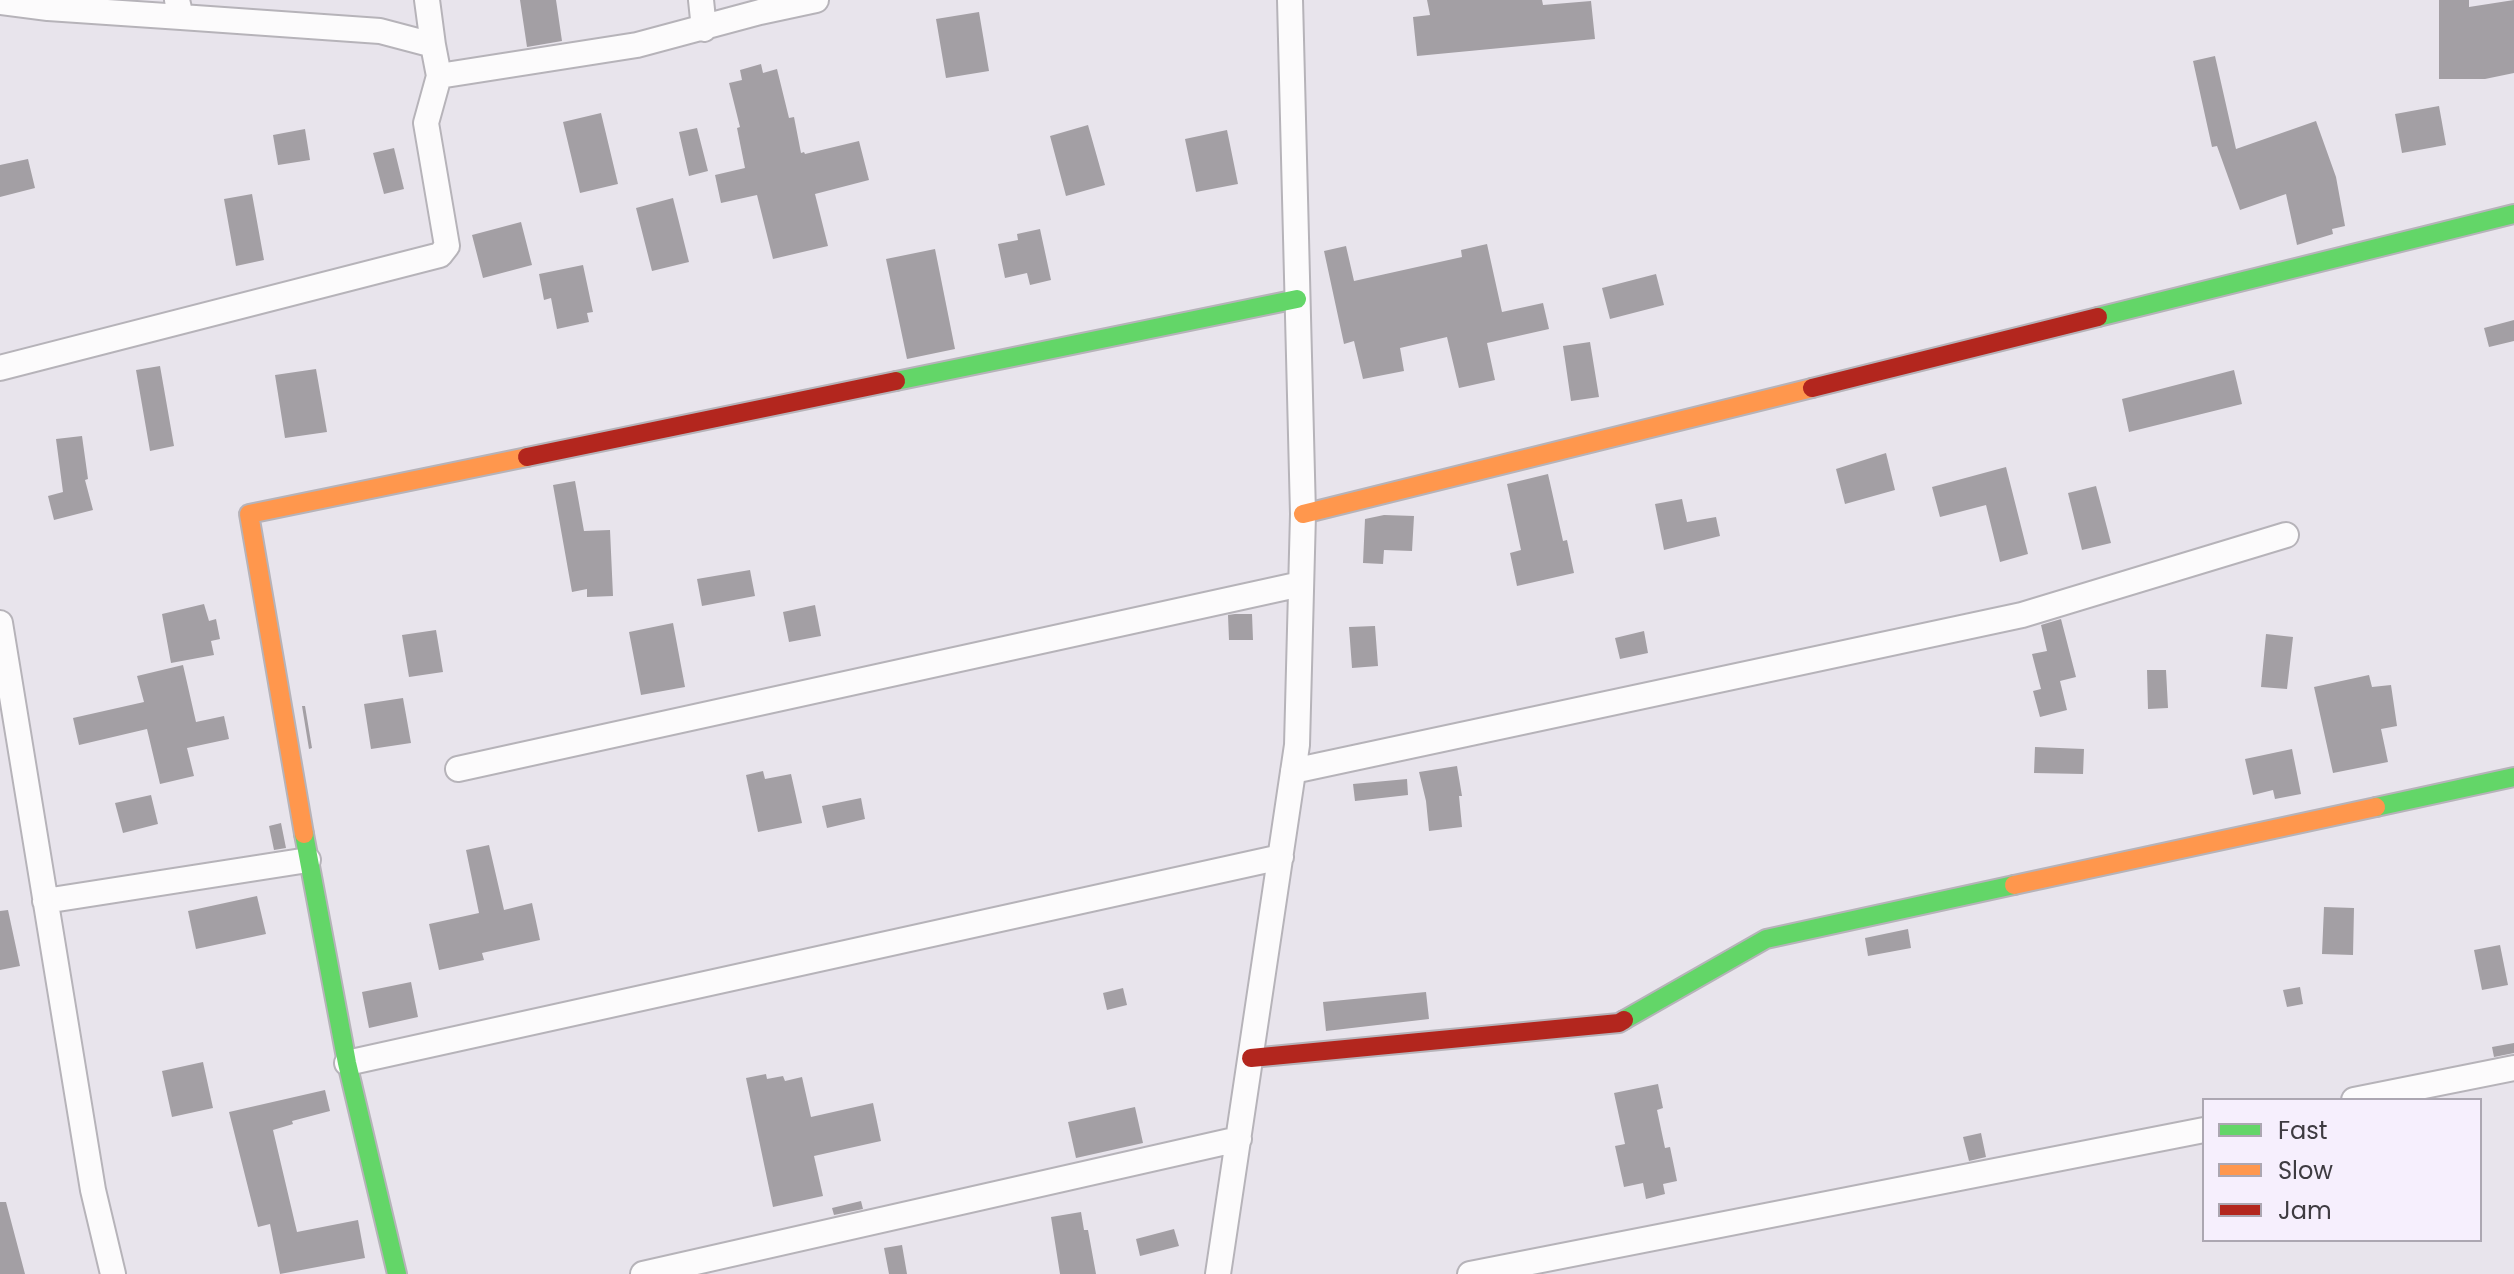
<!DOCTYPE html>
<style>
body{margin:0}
#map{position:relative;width:2514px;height:1274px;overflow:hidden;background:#e8e4ec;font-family:Poppins,sans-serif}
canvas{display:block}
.legend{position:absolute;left:2202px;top:1098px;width:280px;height:144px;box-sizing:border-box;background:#f6effd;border:2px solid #aca7b2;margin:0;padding:10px 14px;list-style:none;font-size:24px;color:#3e3b41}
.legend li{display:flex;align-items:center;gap:16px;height:40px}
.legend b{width:40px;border:2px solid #aca7b2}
</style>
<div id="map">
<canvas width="2514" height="1274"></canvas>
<ul class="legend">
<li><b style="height:10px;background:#63d668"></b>Fast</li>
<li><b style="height:10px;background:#ff974d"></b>Slow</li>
<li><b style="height:10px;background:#b3261e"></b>Jam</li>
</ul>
</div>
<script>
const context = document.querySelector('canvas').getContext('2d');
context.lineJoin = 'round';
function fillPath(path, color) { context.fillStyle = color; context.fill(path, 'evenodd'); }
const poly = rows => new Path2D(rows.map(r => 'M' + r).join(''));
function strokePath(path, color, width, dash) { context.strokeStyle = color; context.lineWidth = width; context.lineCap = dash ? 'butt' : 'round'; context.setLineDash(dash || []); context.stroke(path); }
fillPath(poly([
 [520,0,556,0,562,41,527,47],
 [1427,0,1542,0,1543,5,1591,1,1595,39,1417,56,1413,17,1430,15],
 [2439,0,2469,0,2469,7,2514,0,2514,73,2485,79,2439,79],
 [979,12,989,71,946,78,936,19],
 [2215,56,2236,149,2316,121,2336,177,2345,226,2332,229,2333,234,2297,245,2286,194,2240,210,2217,146,2212,147,2193,61],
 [761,64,763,73,777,69,789,118,794,117,801,153,804,152,805,154,859,141,869,180,815,194,828,246,773,259,757,195,721,203,715,175,745,168,737,128,740,127,729,83,742,80,740,70],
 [2439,106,2446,145,2402,153,2395,114],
 [601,113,618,184,580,193,563,122],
 [1088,125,1105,185,1066,196,1050,136],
 [697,128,708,171,689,176,679,132],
 [305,129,310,160,278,165,273,135],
 [1227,130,1238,184,1196,192,1185,139],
 [394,148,404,189,384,194,373,153],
 [28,159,35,188,0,197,0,165],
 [252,194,264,260,236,266,224,199],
 [673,198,689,262,652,271,636,208],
 [521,222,532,265,483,278,472,235],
 [1040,229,1051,280,1030,285,1027,273,1005,278,998,244,1018,240,1017,234],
 [1487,244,1502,312,1543,303,1549,329,1487,343,1495,380,1459,388,1447,337,1400,348,1404,371,1363,379,1354,341,1344,344,1324,251,1346,246,1354,281,1462,257,1461,250],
 [935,249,955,349,907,359,886,259],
 [583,265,593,312,587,313,589,322,557,329,551,298,544,300,539,274],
 [1656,274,1664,305,1610,319,1602,288],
 [2514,320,2514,341,2489,347,2484,328],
 [1590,342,1599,397,1571,401,1563,346],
 [160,366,174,446,150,451,136,370],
 [316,369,327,432,285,438,275,375],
 [2234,370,2242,404,2129,432,2122,399],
 [82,436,88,479,85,480,93,510,54,520,48,496,63,492,56,439],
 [1886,453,1895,490,1845,504,1836,469],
 [2006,467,2028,554,2000,562,1986,505,1940,517,1932,487],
 [1548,474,1563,541,1567,540,1574,573,1517,586,1510,553,1521,550,1507,484],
 [575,481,584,531,610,530,613,596,587,597,587,589,572,592,553,485],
 [2096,486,2111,543,2082,550,2068,493],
 [1682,499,1687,522,1716,517,1720,536,1664,550,1655,504],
 [1384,515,1414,516,1412,551,1384,550,1383,564,1363,563,1365,519],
 [750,570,755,596,702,606,697,579],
 [204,604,209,621,216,619,220,639,211,641,214,655,171,663,162,614],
 [815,605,821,636,789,642,783,612],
 [1235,614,1252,614,1253,640,1229,640,1228,615],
 [2061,619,2076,677,2060,681,2067,710,2040,717,2033,691,2041,689,2032,654,2047,651,2041,625],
 [673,623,685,687,641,695,629,632],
 [1375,626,1378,666,1352,668,1349,627],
 [436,630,443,672,409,677,402,635],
 [1644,631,1648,653,1620,659,1615,638],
 [2266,634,2293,637,2287,689,2261,687],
 [183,665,196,722,224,716,229,739,187,748,194,776,160,784,147,729,79,745,73,718,144,702,137,676],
 [2147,670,2166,670,2168,708,2148,709],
 [2369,675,2372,687,2391,685,2397,726,2381,729,2388,762,2333,773,2314,687],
 [403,698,411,743,371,749,364,704],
 [302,706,305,706,312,748,309,749],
 [2035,747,2084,749,2083,774,2034,773],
 [2292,749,2301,794,2275,799,2273,790,2253,795,2245,759],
 [1457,766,1462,796,1459,796,1462,827,1429,831,1426,801,1419,772],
 [763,771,765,779,791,774,802,823,758,832,746,775],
 [1407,779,1408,795,1355,801,1353,784],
 [151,795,158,824,123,833,115,803],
 [861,798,865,819,827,828,822,806],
 [281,823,286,848,274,850,269,826],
 [489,845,504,910,532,903,540,940,482,953,484,960,439,970,429,924,479,913,466,850],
 [257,896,266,934,196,949,188,911],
 [2324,907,2354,908,2353,955,2322,954],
 [8,910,20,966,0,970,0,911],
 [1908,929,1911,948,1868,956,1865,938],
 [2500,945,2508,985,2482,990,2474,950],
 [411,982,418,1017,369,1028,362,992],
 [2300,987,2303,1004,2287,1007,2283,990],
 [1123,988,1127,1005,1107,1010,1103,993],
 [1426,992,1429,1019,1326,1031,1323,1002],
 [2514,1043,2514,1053,2494,1057,2492,1047],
 [203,1062,213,1108,172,1117,162,1071],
 [766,1074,767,1079,783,1076,785,1081,802,1077,811,1117,873,1103,881,1141,814,1156,823,1196,773,1207,746,1078],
 [1658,1084,1663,1108,1657,1110,1665,1148,1670,1147,1677,1181,1663,1184,1665,1194,1646,1199,1643,1183,1624,1187,1615,1146,1625,1144,1614,1093],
 [325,1090,330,1111,292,1121,293,1124,273,1130,297,1232,358,1220,365,1258,280,1274,270,1224,258,1227,229,1112],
 [1135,1107,1143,1143,1076,1158,1068,1122],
 [1981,1133,1986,1157,1969,1161,1963,1137],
 [861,1201,863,1209,834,1215,832,1208],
 [0,1202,6,1202,25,1274,0,1274],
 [1081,1212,1084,1230,1088,1230,1096,1274,1060,1274,1051,1217],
 [1174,1229,1179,1246,1140,1256,1136,1239],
 [902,1245,907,1274,889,1274,884,1248]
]), '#a39fa4');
const street = poly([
 [427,0,433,45],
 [701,0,704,29],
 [0,2,48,8,181,17],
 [439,76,637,45,760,12,816,0],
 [0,368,440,255,447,246,426,123,439,76,433,45,380,31,181,17,177,0],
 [0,623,93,1190,113,1274],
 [458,769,1301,584],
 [1293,771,2022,615,2286,535],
 [45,901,308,860],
 [347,1063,1281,857],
 [2354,1100,2514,1068],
 [643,1274,1239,1139],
 [1218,1274,1297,745,1303,514,1290,0],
 [1470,1274,2204,1130]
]);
const fast = poly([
 [2098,317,2514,214],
 [896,381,1297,299],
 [2376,807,2514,777],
 [304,834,347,1063,397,1274],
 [1624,1020,1766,939,2014,885]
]);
const slow = poly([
 [1303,514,1812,388],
 [304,834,249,514,527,457],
 [2014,885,2376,807]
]);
const jam = poly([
 [1812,388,2098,317],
 [527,457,896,381],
 [1251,1058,1619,1023,1624,1020]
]);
strokePath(street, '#b6b3b9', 28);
strokePath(fast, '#b6b3b9', 22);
strokePath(slow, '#b6b3b9', 22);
strokePath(jam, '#b6b3b9', 22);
strokePath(street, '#fcfbfc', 24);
strokePath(fast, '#63d668', 18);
strokePath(slow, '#ff974d', 18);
strokePath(jam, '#b3261e', 18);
</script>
